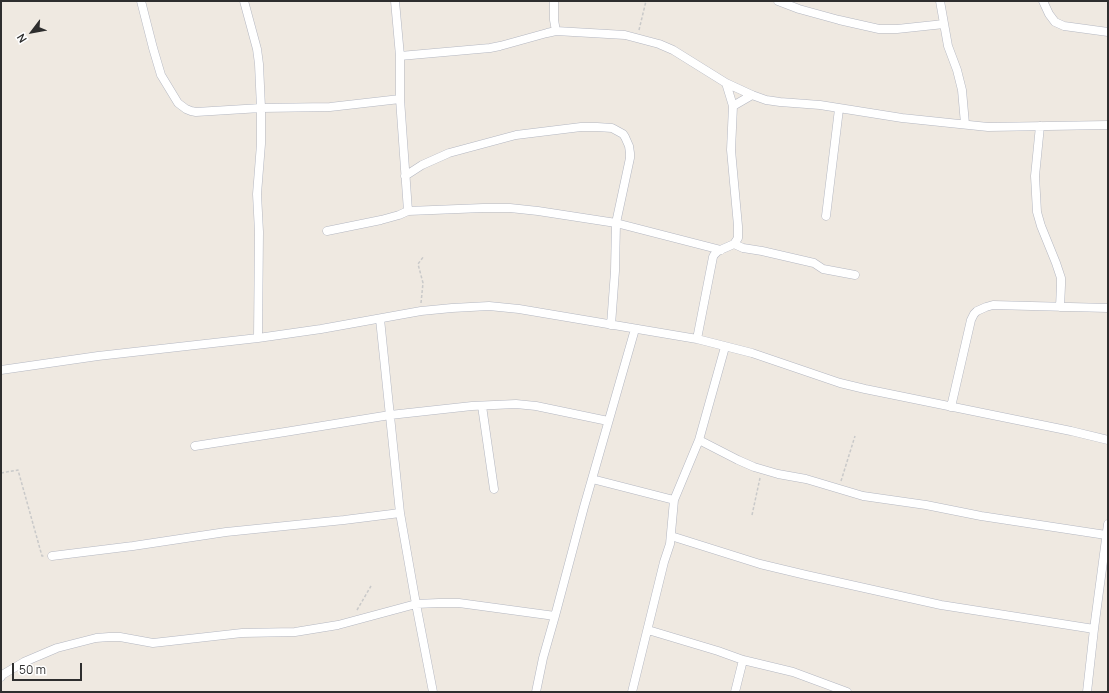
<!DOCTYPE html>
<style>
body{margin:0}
#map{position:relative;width:1109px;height:693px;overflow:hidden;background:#efe9e1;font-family:Manrope,sans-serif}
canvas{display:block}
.frame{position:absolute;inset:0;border:2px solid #2e2e2e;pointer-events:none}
.north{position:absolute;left:12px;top:12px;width:40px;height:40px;-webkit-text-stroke:3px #fff;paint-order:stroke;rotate:238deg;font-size:11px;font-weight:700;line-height:16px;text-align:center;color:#2e2e2e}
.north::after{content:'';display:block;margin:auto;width:14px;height:18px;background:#2e2e2e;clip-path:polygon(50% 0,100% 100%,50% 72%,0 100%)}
.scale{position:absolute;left:12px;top:663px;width:70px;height:18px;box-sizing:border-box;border:2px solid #2e2e2e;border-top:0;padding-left:5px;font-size:12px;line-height:14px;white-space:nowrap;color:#2e2e2e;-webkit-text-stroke:3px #fff;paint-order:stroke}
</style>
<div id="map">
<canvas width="1109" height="693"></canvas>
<div class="frame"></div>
<div class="north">N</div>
<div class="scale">50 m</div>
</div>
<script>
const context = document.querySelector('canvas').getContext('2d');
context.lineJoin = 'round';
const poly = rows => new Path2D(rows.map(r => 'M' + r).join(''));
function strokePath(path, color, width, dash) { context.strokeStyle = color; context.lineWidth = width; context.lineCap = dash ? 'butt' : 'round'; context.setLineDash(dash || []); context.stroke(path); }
const minor = poly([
 [141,1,153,48,161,75,178,103,186,109,191,111,196,112,261,108,330,107,400,99],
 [244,1,257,49,259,64,261,108,261,144,257,194,259,232,258,338],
 [778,1,799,9,839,20,879,29,897,29,944,24],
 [940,1,948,46,957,70,962,90,965,124],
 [1043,1,1049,14,1055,22,1064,26,1108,32],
 [556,31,625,35,659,44,673,50,726,83,752,95,766,100,780,102,820,105,902,118,988,127,1108,125],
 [400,56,490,48,500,46,547,33,556,31,554,20,554,1],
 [733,106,752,95],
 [1040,126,1035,176,1037,212,1041,226,1056,263,1061,278,1061,285,1060,307],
 [405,176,422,165,449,153,516,135,581,127,597,127,612,128,623,134,625,137,629,146,630,153,630,158,616,223,721,250],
 [408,211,483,208,510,208,538,211,616,223,615,271,611,325],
 [826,216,839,109],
 [327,231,381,220,399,215,408,211,400,99,400,56,395,1],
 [734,244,743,248,762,251,814,263,823,269,855,275],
 [380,319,400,513,416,604,433,692],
 [697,339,713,257,714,255,718,251,734,244,738,238,738,226,731,150,733,106,726,83],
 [1,370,98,356,258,338,321,329,421,311,452,308,489,306,519,309,697,339,752,353,840,383,865,389,1071,431,1108,440],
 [482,406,494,489],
 [951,407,971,320,974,314,977,311,986,307,993,305,1108,308],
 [699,440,738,460,754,467,778,474,806,479,863,496,926,505,981,516,1106,535],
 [195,446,285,432,390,415,472,406,516,404,536,406,608,421],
 [592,479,674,500],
 [671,536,760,564,806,575,941,605,1094,629],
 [52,556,133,546,226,532,344,520,400,513],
 [648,630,718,651,743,660,793,672,847,692],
 [1,677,2,675,24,662,57,648,96,638,109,637,120,637,153,643,242,633,295,632,338,625,416,604,439,603,459,603,555,616],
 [536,692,543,658,555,616,584,507,635,329],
 [632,692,664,562,670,544,674,500,699,440,725,347],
 [735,692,743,660],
 [1087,692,1094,629,1108,524]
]);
strokePath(minor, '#b4b7c1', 9);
strokePath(poly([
 [639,30,646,1],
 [421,303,423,283,418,264,424,256],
 [1,473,18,470,42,556,44,556],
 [841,481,855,436],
 [752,515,760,478],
 [357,610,371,586]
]), '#c9c9c9', 1.5, [3, 2]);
strokePath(minor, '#fff', 8);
</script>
